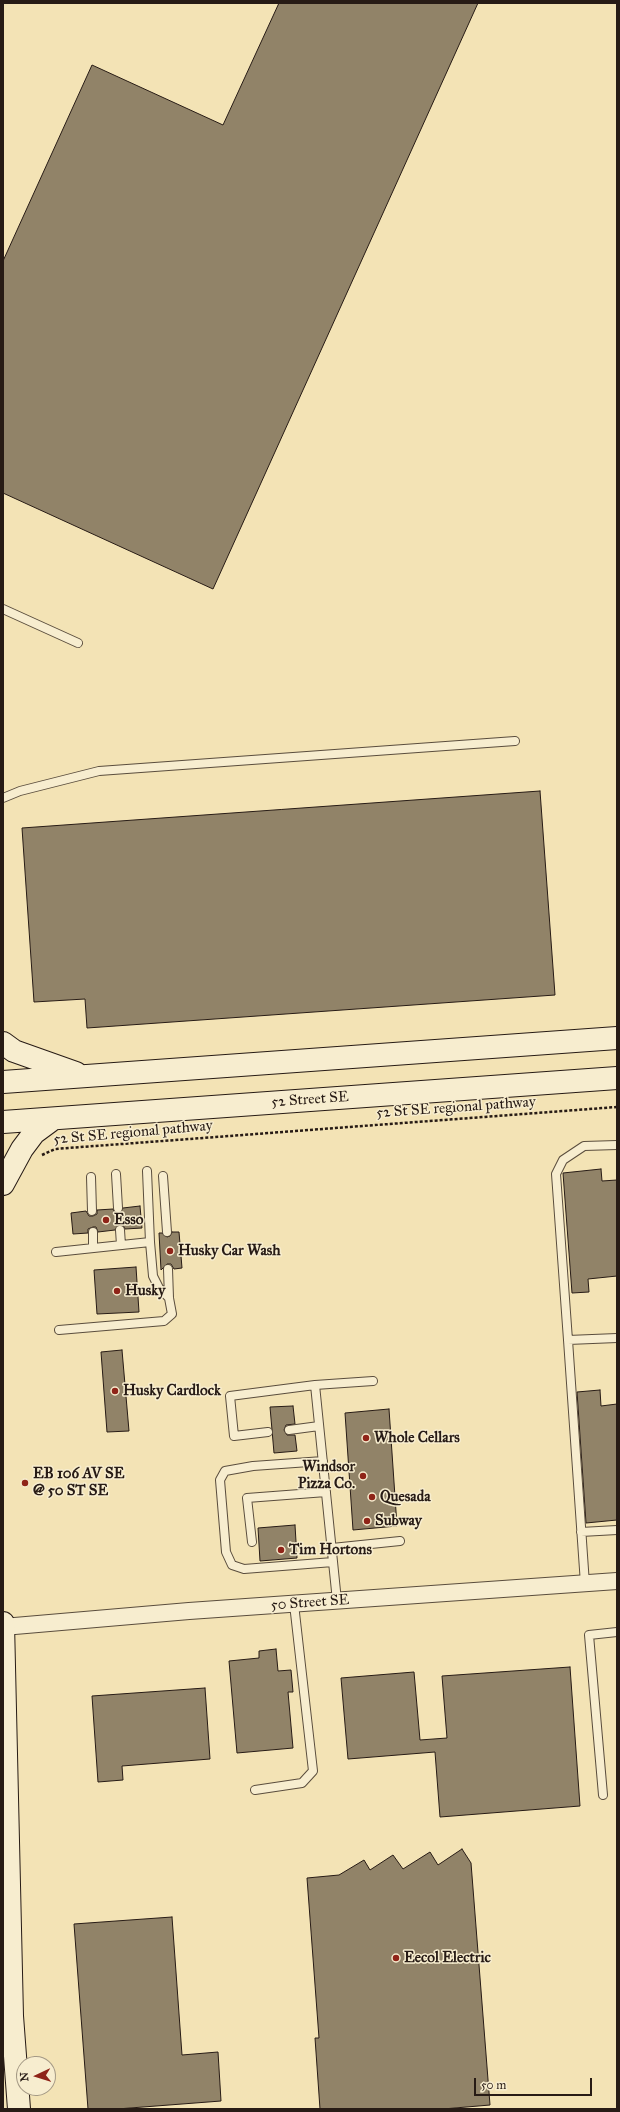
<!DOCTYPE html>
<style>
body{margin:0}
#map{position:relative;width:620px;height:2112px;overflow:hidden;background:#f3e3b5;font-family:"IM FELL Great Primer",serif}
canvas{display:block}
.frame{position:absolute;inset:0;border:4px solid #271b15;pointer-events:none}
.north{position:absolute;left:16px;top:2056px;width:40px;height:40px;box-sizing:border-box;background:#f7edcf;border:1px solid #a49985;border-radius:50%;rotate:266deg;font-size:11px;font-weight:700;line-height:16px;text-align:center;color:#271b15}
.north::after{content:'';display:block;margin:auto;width:14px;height:18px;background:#8f2418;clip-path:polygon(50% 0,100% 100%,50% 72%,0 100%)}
.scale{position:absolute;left:474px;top:2078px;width:118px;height:18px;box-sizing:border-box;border:2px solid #271b15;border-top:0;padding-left:5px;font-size:12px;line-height:14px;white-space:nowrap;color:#271b15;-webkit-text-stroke:3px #f7edcf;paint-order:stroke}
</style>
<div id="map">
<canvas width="620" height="2112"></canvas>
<div class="frame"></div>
<div class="north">N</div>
<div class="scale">50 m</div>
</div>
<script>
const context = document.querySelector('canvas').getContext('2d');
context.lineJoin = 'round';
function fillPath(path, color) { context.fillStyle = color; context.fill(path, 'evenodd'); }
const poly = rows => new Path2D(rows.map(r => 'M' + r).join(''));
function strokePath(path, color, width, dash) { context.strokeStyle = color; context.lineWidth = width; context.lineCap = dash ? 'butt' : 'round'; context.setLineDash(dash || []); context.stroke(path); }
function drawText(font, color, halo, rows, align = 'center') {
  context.font = font + ' "IM FELL Great Primer",serif'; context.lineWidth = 3; context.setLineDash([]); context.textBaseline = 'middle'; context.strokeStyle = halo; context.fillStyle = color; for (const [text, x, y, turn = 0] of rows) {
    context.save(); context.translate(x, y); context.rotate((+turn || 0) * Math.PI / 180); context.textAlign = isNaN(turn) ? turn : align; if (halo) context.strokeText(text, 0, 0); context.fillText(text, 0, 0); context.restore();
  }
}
const building = poly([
 [279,3,478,3,213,589,3,493,3,261,92,65,223,125,279,3],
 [540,791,555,995,87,1028,85,999,34,1002,22,828,540,791],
 [601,1169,602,1181,617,1180,617,1276,588,1279,589,1292,572,1293,563,1173,601,1169],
 [140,1206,142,1228,125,1229,123,1225,119,1225,115,1230,98,1232,96,1227,93,1227,88,1229,88,1233,73,1234,71,1213,86,1211,89,1216,93,1216,97,1214,97,1210,113,1209,115,1213,119,1213,123,1208,140,1206],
 [172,1232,179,1232,182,1268,174,1269,171,1264,167,1264,161,1270,159,1233,162,1233,167,1237,170,1236,172,1232],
 [136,1267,139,1312,97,1314,94,1270,136,1267],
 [122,1350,129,1431,107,1432,101,1352,122,1350],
 [600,1390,601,1406,617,1404,617,1520,586,1523,577,1392,600,1390],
 [293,1406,295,1424,286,1425,284,1430,287,1435,295,1435,297,1451,274,1453,270,1407,293,1406],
 [389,1409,397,1526,353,1530,345,1413,389,1409],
 [295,1525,297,1558,260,1561,258,1528,295,1525],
 [276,1649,278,1671,291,1670,293,1692,288,1692,293,1748,237,1753,229,1661,259,1658,259,1651,276,1649],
 [570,1667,580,1806,440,1817,435,1752,348,1759,341,1678,414,1672,420,1740,447,1738,442,1676,570,1667],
 [205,1688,210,1759,122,1766,123,1780,98,1782,92,1696,205,1688],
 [462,1849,471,1863,490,2105,443,2109,320,2109,315,2038,319,2038,307,1878,339,1875,364,1860,370,1870,393,1855,403,1869,430,1852,438,1865,462,1849],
 [172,1917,182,2055,218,2052,221,2101,117,2109,88,2109,74,1924,172,1917]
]);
fillPath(building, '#918368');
strokePath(building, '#271b15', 1);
const lane = poly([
 [3,609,78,643],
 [3,798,20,791,99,771,515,741],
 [116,1174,118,1208],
 [163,1176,167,1232],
 [91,1177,92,1211],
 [120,1230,121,1245],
 [93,1232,93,1248],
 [150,1242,153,1276,159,1288,169,1298],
 [56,1252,150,1242,147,1171],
 [59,1330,164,1321,172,1314,169,1298,168,1269],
 [568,1340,556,1174,563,1160,584,1146,617,1145],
 [289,1430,319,1426],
 [268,1432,234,1436,230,1396,315,1385],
 [323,1461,253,1466,225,1471,220,1480,226,1552,232,1565,244,1569,333,1562],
 [581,1532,617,1530],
 [252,1542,247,1498,326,1492],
 [332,1548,400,1541],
 [585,1584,568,1340,617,1338],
 [337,1601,315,1385,373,1381],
 [255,1790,302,1783,313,1771,294,1604],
 [603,1795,589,1635,617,1632]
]);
const street = poly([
 [3,1627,189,1611,617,1581]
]);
const secondary = poly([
 [3,1043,14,1051,76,1073],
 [3,1082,617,1038],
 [3,1122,617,1078],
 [3,1184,22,1149,34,1133,53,1119],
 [3,1623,12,2016,19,2109]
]);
strokePath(lane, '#5a4d3d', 10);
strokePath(street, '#5a4d3d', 18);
strokePath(secondary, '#271b15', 24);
strokePath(poly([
 [42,1155,55,1149,617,1107]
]), '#271b15', 2.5, [3, 2]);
strokePath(lane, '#f7edcf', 8);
strokePath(street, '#f7edcf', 16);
strokePath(secondary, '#f7edcf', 22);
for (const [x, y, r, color] of [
 [106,1220,4,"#8f2418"],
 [170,1251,4,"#8f2418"],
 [117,1291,4,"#8f2418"],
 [115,1391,4,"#8f2418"],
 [366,1438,4,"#8f2418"],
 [363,1476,4,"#8f2418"],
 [25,1483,4,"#8f2418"],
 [372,1497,4,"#8f2418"],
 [367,1521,4,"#8f2418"],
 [281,1550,4,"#8f2418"],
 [396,1958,4,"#8f2418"]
]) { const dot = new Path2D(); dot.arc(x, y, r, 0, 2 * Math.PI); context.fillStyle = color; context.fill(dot); strokePath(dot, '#f7edcf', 1.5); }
drawText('15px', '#271b15', '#f7edcf', [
 ["52 Street SE",310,1100,-4],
 ["52 St SE regional pathway",456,1108,-4],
 ["52 St SE regional pathway",133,1133,-5],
 ["50 Street SE",310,1603,-4]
]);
drawText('bold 15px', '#271b15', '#f7edcf', [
 ["Esso",114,1220],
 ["Husky Car Wash",178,1251],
 ["Husky",125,1291],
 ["Husky Cardlock",123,1391],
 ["Whole Cellars",374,1438],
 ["Windsor",355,1467,"right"],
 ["Pizza Co.",355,1484,"right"],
 ["EB 106 AV SE",33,1474],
 ["@ 50 ST SE",33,1491],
 ["Quesada",380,1497],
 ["Subway",375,1521],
 ["Tim Hortons",289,1550],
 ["Eecol Electric",404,1958]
], 'left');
</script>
